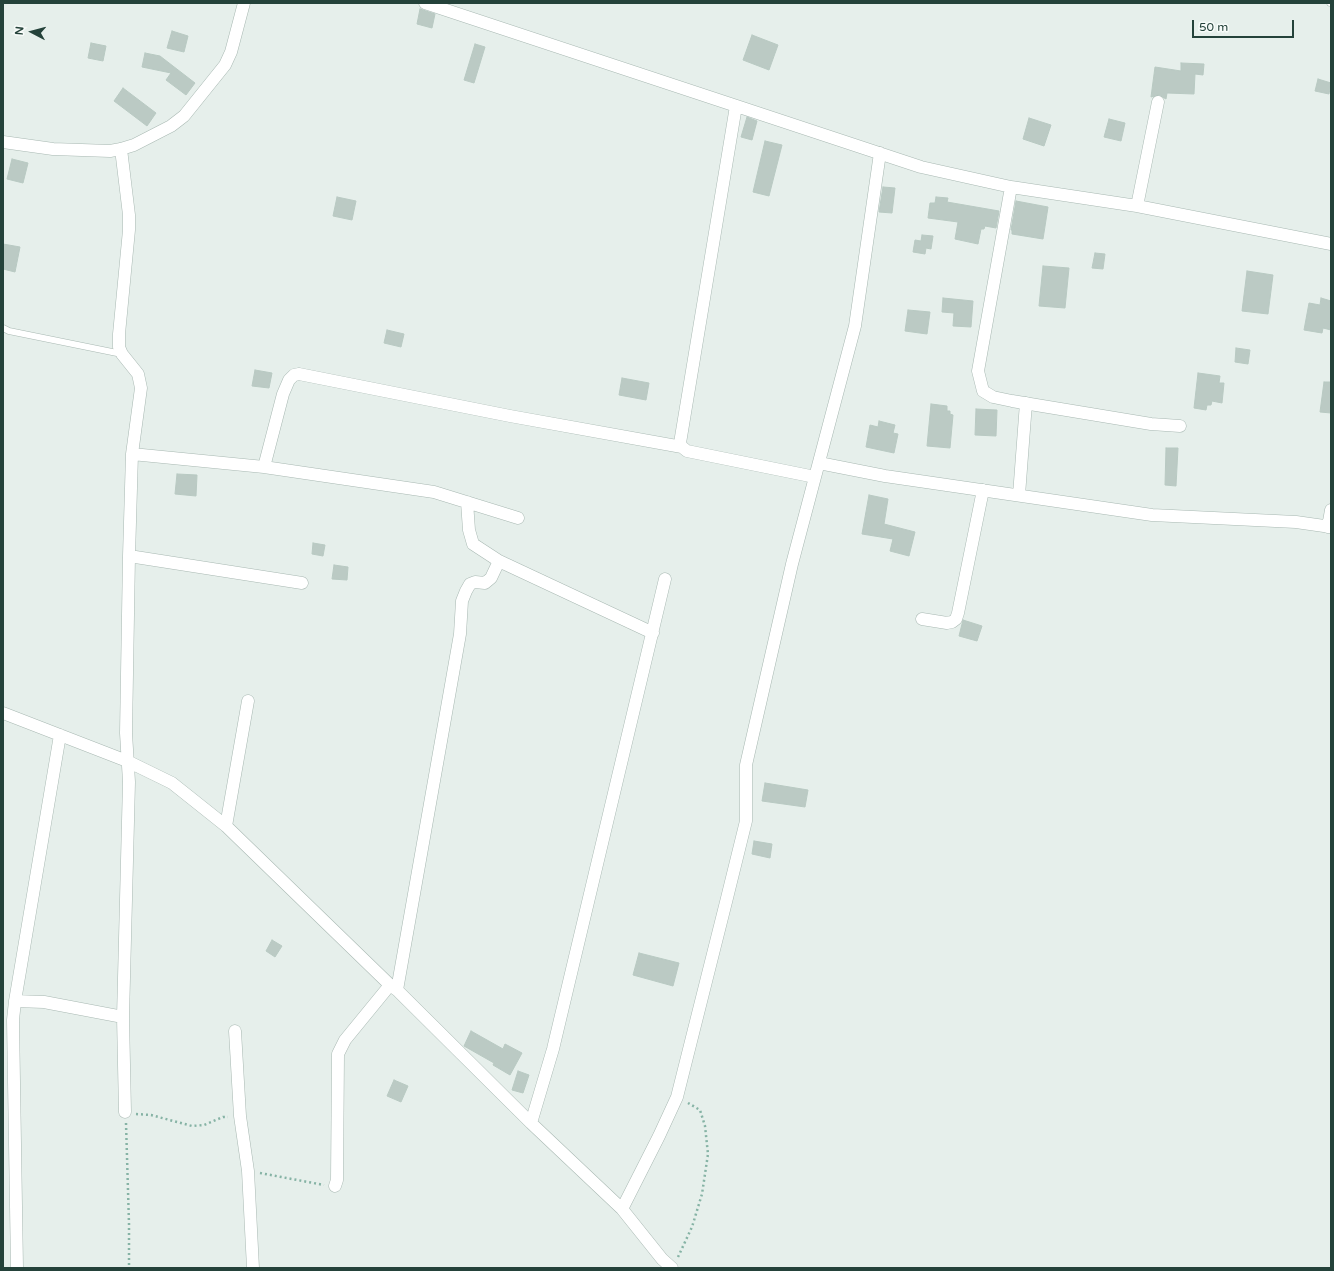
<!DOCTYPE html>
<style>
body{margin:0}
#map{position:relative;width:1334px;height:1271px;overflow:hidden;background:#e6efeb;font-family:"Varela Round",sans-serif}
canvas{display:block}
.frame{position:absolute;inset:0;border:4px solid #24423a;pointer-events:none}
.north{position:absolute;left:12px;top:12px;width:40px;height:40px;-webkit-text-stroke:3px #f7fbf9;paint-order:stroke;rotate:276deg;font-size:11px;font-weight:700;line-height:16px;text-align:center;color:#24423a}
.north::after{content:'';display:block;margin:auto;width:14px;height:18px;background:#24423a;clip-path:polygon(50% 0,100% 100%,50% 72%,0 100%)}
.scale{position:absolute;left:1192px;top:20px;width:102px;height:18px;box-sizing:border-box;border:2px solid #24423a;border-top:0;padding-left:5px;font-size:12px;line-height:14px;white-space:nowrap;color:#24423a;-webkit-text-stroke:3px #f7fbf9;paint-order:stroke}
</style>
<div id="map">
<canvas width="1334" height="1271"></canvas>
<div class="frame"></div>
<div class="north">N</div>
<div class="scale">50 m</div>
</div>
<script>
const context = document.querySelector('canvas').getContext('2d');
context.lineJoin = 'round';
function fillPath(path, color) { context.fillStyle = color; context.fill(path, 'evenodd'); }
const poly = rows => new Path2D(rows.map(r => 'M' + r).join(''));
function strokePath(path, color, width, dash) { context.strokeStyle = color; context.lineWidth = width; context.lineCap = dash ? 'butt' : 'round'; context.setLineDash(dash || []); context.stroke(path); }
const building = poly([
 [420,9,435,14,432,28,417,24,420,9],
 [172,31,188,36,184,52,167,48,172,31],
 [752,35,778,45,769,70,743,60,752,35],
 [91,43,106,46,103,61,88,58,91,43],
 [475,44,485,47,474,83,464,80,475,44],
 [145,53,160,56,195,83,186,95,166,80,171,73,142,67,145,53],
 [1181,63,1204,64,1203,75,1195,74,1194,94,1167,93,1166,99,1159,95,1151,97,1155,67,1181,71,1181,63],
 [1318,79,1331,83,1329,94,1315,91,1318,79],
 [123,88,156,113,147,126,114,101,123,88],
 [747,117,757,121,752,140,741,137,747,117],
 [1029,118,1051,125,1044,146,1023,139,1029,118],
 [1109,119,1125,123,1121,141,1104,137,1109,119],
 [765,141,782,145,769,196,753,192,765,141],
 [12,159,28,163,23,183,7,179,12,159],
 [883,187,895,188,892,213,879,212,883,187],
 [337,197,356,201,352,220,333,216,337,197],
 [936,197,948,198,947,202,999,211,996,228,985,226,984,229,981,229,978,244,955,239,958,222,928,218,930,203,935,203,936,197],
 [1016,201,1048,207,1043,239,1012,234,1012,230,1011,230,1016,201],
 [922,235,933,236,931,249,926,248,925,254,913,252,915,240,921,241,922,235],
 [3,244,20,247,15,272,3,269,3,244],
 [1095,253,1105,254,1103,269,1092,268,1095,253],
 [1043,266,1069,268,1065,308,1039,306,1043,266],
 [1247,271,1273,275,1268,314,1242,311,1247,271],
 [943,298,973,301,971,327,953,326,954,313,942,312,943,298],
 [1321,298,1331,301,1331,330,1323,328,1322,333,1304,330,1309,303,1320,305,1321,298],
 [908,310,930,312,927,334,905,331,908,310],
 [387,330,404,334,401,347,384,343,387,330],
 [1236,348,1250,350,1248,364,1235,362,1236,348],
 [255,370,272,373,269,388,252,386,255,370],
 [1198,373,1220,376,1219,383,1224,383,1222,403,1212,401,1211,405,1207,405,1206,410,1194,408,1198,373],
 [622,378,649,383,646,400,619,395,622,378],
 [1324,382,1331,382,1331,413,1320,412,1324,382],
 [931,404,947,406,947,411,950,411,950,414,953,415,950,448,927,446,931,404],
 [976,409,997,410,996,436,975,435,976,409],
 [879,421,895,425,893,433,898,434,894,453,866,447,870,425,878,427,879,421],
 [1166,448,1178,448,1176,486,1165,485,1166,448],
 [177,474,197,475,196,496,175,494,177,474],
 [869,495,888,499,884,524,915,532,909,556,890,551,893,539,862,534,869,495],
 [313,543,325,545,323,556,312,554,313,543],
 [334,565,348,567,347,580,332,579,334,565],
 [963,620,982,626,977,641,959,636,963,620],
 [765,783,808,790,805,807,762,801,765,783],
 [754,841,772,844,770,858,752,854,754,841],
 [272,940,282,946,275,957,266,951,272,940],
 [639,953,679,963,673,986,633,975,639,953],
 [471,1031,503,1049,505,1044,522,1053,510,1075,493,1065,494,1063,464,1046,471,1031],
 [518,1071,529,1075,523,1093,512,1090,518,1071],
 [394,1080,408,1086,401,1102,387,1096,394,1080]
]);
fillPath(building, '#bbcac4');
strokePath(building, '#b8c9c2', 1);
const lane = poly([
 [1330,3,1331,3],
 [3,328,9,331,122,354]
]);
const street = poly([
 [425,3,921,167,1011,187,1137,206,1331,244],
 [736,106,680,443,682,447,687,451,815,477],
 [3,142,53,149,110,151,121,149,134,145,171,126,184,116,225,65,231,52,244,3],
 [121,149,129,215,129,230,119,334,119,347,122,354,138,374,141,388,132,454,129,556,126,733,129,782,123,1017,125,1112],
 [1011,187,978,371,983,391,993,397,1012,401,1151,424,1180,426],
 [1137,206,1158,102],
 [132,454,264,467,434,492,518,518],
 [819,463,885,476,1152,515,1296,522,1331,527],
 [264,467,283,394,289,380,294,375,299,374,510,416,682,447],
 [1019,495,1026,403],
 [1328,527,1331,510],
 [129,556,302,583],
 [499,561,653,633],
 [922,619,947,623,952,622,956,619,958,613,983,490],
 [3,713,127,761,172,783,226,826,390,985,397,990,531,1123,622,1209,662,1259,672,1268],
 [226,826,248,701],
 [397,990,460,634,462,601,466,591,470,584,475,582,485,583,491,578,499,561,473,544,469,530,467,502],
 [15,1001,44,1002,123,1017],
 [235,1031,240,1116,248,1171,253,1268],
 [531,1123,553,1049,665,579],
 [335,1186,337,1180,338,1054,345,1040,390,985],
 [622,1209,659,1136,677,1097,727,898,746,821,746,765,792,564,855,326,880,153],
 [17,1268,13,1020,15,1001,60,735]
]);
strokePath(lane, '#a8b8b2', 7);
strokePath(street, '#a8b8b2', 13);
strokePath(poly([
 [136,1114,151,1115,192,1126,204,1125,223,1117,228,1117],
 [126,1123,129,1224,129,1268],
 [260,1173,324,1185],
 [678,1257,692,1227,702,1194,708,1154,705,1126,700,1110,688,1103]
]), '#86b3a5', 2.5, [2, 3]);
strokePath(lane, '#fff', 6);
strokePath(street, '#fff', 12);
</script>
